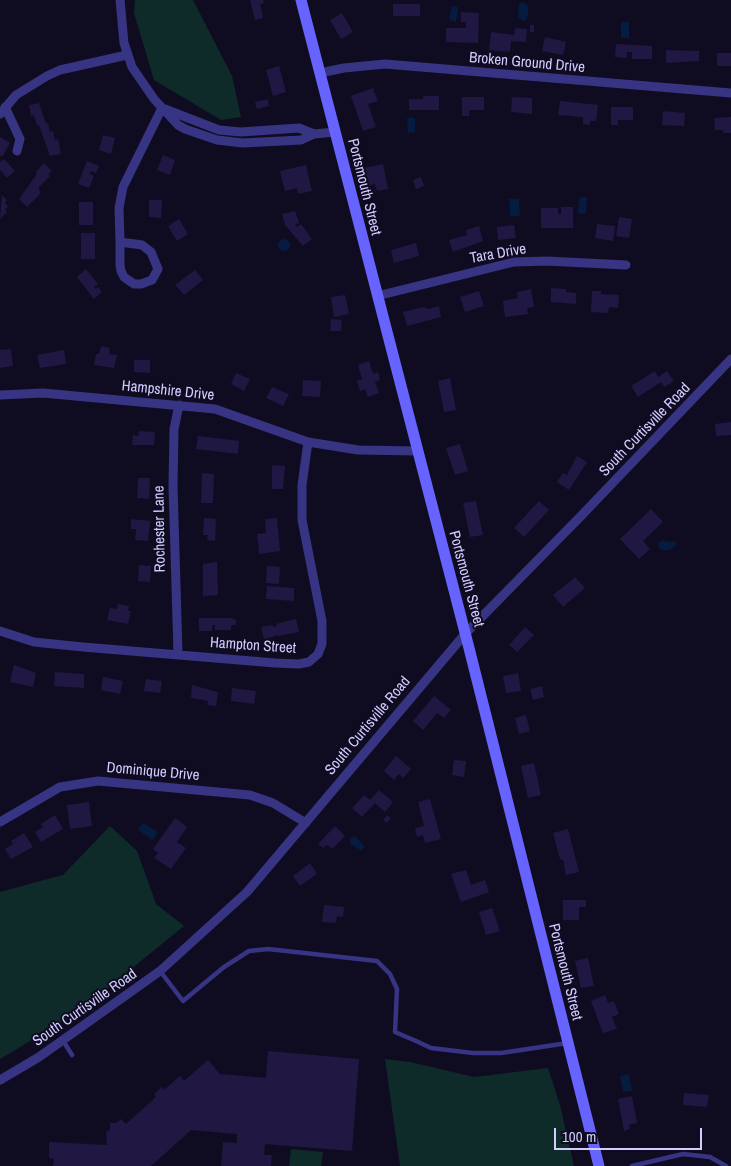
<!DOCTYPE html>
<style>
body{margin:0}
#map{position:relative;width:731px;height:1166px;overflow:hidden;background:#0f0c21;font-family:"Archivo Narrow",sans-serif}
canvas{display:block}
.scale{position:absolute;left:554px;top:1128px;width:148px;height:22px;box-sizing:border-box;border:2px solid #d2ccff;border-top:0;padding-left:6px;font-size:15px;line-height:18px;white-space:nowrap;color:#d2ccff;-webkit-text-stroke:4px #0f0c21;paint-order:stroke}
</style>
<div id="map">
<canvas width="731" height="1166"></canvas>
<div class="scale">100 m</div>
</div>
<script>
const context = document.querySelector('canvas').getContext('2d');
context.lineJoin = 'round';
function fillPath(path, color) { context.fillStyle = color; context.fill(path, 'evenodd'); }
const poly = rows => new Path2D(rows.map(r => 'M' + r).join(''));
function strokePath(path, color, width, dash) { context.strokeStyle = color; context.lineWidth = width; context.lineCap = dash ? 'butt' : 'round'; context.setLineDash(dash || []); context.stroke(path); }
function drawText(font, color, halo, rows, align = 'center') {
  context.font = font + ' "Archivo Narrow",sans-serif'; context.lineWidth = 4; context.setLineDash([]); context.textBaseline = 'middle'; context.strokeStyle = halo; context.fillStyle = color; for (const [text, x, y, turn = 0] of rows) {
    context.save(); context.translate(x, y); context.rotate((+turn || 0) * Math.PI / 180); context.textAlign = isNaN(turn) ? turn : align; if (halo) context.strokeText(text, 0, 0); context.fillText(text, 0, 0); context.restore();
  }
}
fillPath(poly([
 [135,0,193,0,232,76,241,117,221,120,154,80,134,13],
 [110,826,137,851,156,904,184,926,77,1013,0,1059,0,892,63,875],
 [385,1059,410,1062,474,1077,548,1068,560,1105,574,1166,400,1166],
 [291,1149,323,1152,321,1166,289,1166]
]), '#0e2b2a');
fillPath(poly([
 [522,2,529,6,527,19,524,21,518,18,519,4],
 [452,6,458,7,456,22,449,20],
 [621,22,629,22,629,38,621,38],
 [407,118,415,118,415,132,408,133],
 [583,197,587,197,586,213,582,214,578,213,579,198],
 [509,199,519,199,520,216,510,216],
 '278 245a6 6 0 1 1 12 0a6 6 0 1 1-12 0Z',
 [662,540,669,542,675,541,676,546,669,550,661,550,658,544],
 [143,823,158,832,153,840,138,830],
 [351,837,356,837,359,840,364,846,362,851,350,844],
 [629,1074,632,1091,623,1092,620,1076]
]), '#061b40');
fillPath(poly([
 [250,0,263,0,264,3,260,4,263,18,255,20],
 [393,4,420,4,420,16,393,16],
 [461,12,479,13,478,43,446,42,446,28,466,28,466,22,461,22],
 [342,13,353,32,341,39,330,20],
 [530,25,534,25,534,32,530,32],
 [515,28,527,29,526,42,511,41,510,52,489,50,491,32,514,35],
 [545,37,566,42,563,55,542,51],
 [616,44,652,46,652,59,632,59,632,52,627,52,627,58,615,57],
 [666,50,699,51,699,61,666,63],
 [717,53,731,53,731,66,717,66],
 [279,66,286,92,273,96,266,70],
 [373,88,378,101,368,104,376,127,363,131,351,96],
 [423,96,439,96,439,110,409,110,409,99,423,99],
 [462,97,484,97,484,110,469,110,469,116,462,116],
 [512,97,532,98,532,114,511,112],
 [268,99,269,106,257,109,255,102],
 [560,101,598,105,596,121,590,121,590,125,583,124,583,117,558,115],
 [39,103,46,124,48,123,50,132,53,131,55,140,58,139,61,154,50,156,39,125,37,126,34,115,31,116,29,105],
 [611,107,633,107,633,120,618,120,618,125,611,125],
 [663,111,685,113,684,126,662,125],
 [731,117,731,133,723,133,723,130,715,130,714,118],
 [103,135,115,138,111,154,99,150],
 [0,137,10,143,2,157,0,156],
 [163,155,175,160,170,175,157,170],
 [4,159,15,171,7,178,0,170,0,162],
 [87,161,99,166,96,173,91,171,90,174,94,176,89,188,78,184],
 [44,163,52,171,48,174,50,176,39,187,40,194,27,207,19,199,37,174,36,172],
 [383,164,388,189,377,191,375,184,368,186,364,168],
 [306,165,312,191,298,194,297,188,285,191,280,171],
 [421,177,424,186,416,189,413,180],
 [2,195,7,200,5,203,8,206,5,210,7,212,0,219],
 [149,200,162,200,161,218,149,217],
 [79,202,93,202,93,225,79,225],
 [561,207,573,207,573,228,541,228,541,208,558,208,558,214,561,214],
 [295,211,299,223,295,224,297,227,301,224,312,239,303,246,285,225,282,214],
 [619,217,632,219,629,238,616,236],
 [179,219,188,234,177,241,168,226],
 [597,224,615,226,613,241,595,238],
 [514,225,516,238,498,240,497,227],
 [479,226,483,241,453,252,449,240,467,235,466,230],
 [81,233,95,233,95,259,81,259],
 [416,243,419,256,394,263,391,250],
 [86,269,98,284,94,287,96,289,98,287,102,292,94,299,77,277],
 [195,270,203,280,184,295,175,285],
 [551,288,566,289,566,292,576,293,576,304,551,302],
 [531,289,534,307,527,308,528,314,505,317,503,301,518,298,517,292],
 [479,291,484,306,465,312,460,297],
 [592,291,601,291,601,294,619,295,618,308,609,307,608,313,591,312],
 [345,295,349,314,334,317,331,297],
 [439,306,441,317,407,326,403,312,423,307,429,309],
 [331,319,342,320,341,331,330,331],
 [101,346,110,348,109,354,117,355,114,368,94,365,96,354,99,354],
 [11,349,13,366,0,368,0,350],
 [64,350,66,364,40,368,37,355],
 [134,360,150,360,150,373,134,372],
 [369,361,373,374,378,372,380,380,375,382,379,393,368,397,365,389,360,391,357,381,362,379,358,365],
 [655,371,658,377,667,371,674,381,664,387,661,382,638,397,631,386],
 [236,373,250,379,244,391,231,384],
 [450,378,456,410,444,412,438,381],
 [303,380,321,381,320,397,302,396],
 [272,387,289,394,283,406,266,398],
 [731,422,731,435,716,436,715,424],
 [139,431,155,432,154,445,132,445,133,435,138,436],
 [198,436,239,441,238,454,196,449],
 [460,444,468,471,455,475,446,448],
 [577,456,587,462,569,490,557,482,563,473,567,475],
 [272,465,285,466,283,489,272,489],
 [202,473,214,474,213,503,201,503],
 [138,478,150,478,149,499,137,498],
 [476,501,483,535,470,537,463,503],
 [539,501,549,510,524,537,514,528],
 [651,509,663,522,643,541,650,549,639,559,620,539],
 [204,518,216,519,215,541,207,540,208,535,203,535],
 [277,518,280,551,259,554,257,534,266,533,265,519],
 [131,519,150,521,148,541,135,540,136,529,131,529],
 [217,562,218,595,203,596,203,564],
 [139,565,151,566,150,582,138,581],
 [267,566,280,567,279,584,266,583],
 [575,577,585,588,563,607,553,595],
 [267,586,294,588,294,601,266,599],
 [118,604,129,606,128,611,131,611,128,624,107,620,110,608,117,609],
 [199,618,231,618,236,620,236,625,231,625,231,630,215,630,215,625,212,625,212,631,199,631],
 [296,619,299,632,278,636,278,634,276,636,264,639,261,627,273,625,273,627,277,626,276,624],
 [525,627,534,635,517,652,509,645],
 [14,665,36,673,33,687,10,682],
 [55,672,84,674,84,688,54,686],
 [518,673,521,691,506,693,503,676],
 [103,677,123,681,120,694,101,690],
 [146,679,162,681,160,693,144,691],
 [192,685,218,692,216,706,207,705,208,701,191,698],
 [542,686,544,697,533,700,530,689],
 [232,688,256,691,254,704,231,701],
 [434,696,451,710,444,718,437,713,423,730,413,721],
 [526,715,530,731,519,734,515,718],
 [396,756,411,769,403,778,399,774,394,780,384,771],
 [454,760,466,761,464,777,452,775],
 [534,763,541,795,528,798,521,766],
 [379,790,393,802,385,812,375,803,362,817,352,808,364,795,370,800],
 [430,799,441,839,425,843,423,835,417,837,415,828,424,826,418,802],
 [89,802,92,826,70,829,67,805],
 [55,815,63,829,41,842,35,832,43,827,41,824],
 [387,815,391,818,387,823,383,820],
 [175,818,187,827,177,842,186,848,171,869,154,858,158,853,153,849],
 [335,826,345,836,332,849,327,845,323,848,318,844],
 [568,829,579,872,566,875,563,860,560,859,553,833],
 [24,833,33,847,11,859,5,849,13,844,11,841],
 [310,863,317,874,300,886,293,876],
 [466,870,471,885,485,880,489,892,461,902,451,874],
 [563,900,586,900,586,907,579,907,579,920,563,920],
 [324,905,344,907,343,917,337,916,336,923,322,922],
 [492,908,500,931,486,935,479,912],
 [588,958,594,986,581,988,575,961],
 [605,995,608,1003,614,1001,619,1014,612,1017,617,1029,603,1033,591,1001],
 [268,1051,359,1059,352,1151,265,1144,264,1155,272,1155,271,1166,221,1166,223,1142,237,1143,237,1134,191,1130,151,1166,53,1166,54,1159,49,1158,49,1142,107,1145,106,1132,110,1130,110,1123,116,1123,121,1119,126,1124,156,1097,154,1094,162,1087,164,1090,180,1076,184,1081,208,1060,220,1074,266,1078],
 [684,1093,709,1095,707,1107,683,1105],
 [632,1096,637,1123,629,1125,630,1129,624,1131,618,1099]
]), '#201743');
strokePath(poly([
 [160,971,183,1001,224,967,249,951,268,949,377,961,390,974,397,989,395,1032,416,1041,431,1048,473,1053,501,1053,568,1043],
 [62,1039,72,1055],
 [632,1166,683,1154,710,1157,726,1166]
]), '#373483', 4.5);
strokePath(poly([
 [120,0,124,43,132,67,154,99,178,125,185,129,217,140,243,143,301,140,314,134,335,132],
 [320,73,344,68,385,64,731,93],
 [5,107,20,139,17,151],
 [165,109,219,130,241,132,299,128,314,134],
 [0,114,16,95,47,76,60,70,127,55],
 [120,242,142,245,151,252,158,269,152,280,141,284,134,284,124,277,121,271,120,265,120,242,119,208,123,187,162,108],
 [377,296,514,262,547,261,626,265],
 [0,395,43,393,215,409,308,442,358,450,417,451],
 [0,631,34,642,83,647,275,663,299,664,309,662,318,654,322,644,322,621,302,520,302,485,308,442],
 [178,653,173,486,174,429,179,405],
 [0,822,60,787,98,781,250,795,273,803,306,823],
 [0,1080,39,1057,160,971,247,892,465,634,580,517,731,359]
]), '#373483', 9);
strokePath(poly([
 [301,0,469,648,599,1166]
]), '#6763ff', 11);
drawText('15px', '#d2ccff', '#0f0c21', [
 ["Broken Ground Drive",527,63,5],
 ["Portsmouth Street",364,187,76],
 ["Tara Drive",498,254,-10],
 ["Hampshire Drive",168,391,6],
 ["South Curtisville Road",645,430,-46],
 ["Rochester Lane",160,529,-91],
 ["Portsmouth Street",466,579,75],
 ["Hampton Street",253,646,4],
 ["South Curtisville Road",368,726,-50],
 ["Dominique Drive",153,772,5],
 ["Portsmouth Street",565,972,76],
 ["South Curtisville Road",85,1008,-35]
]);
</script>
